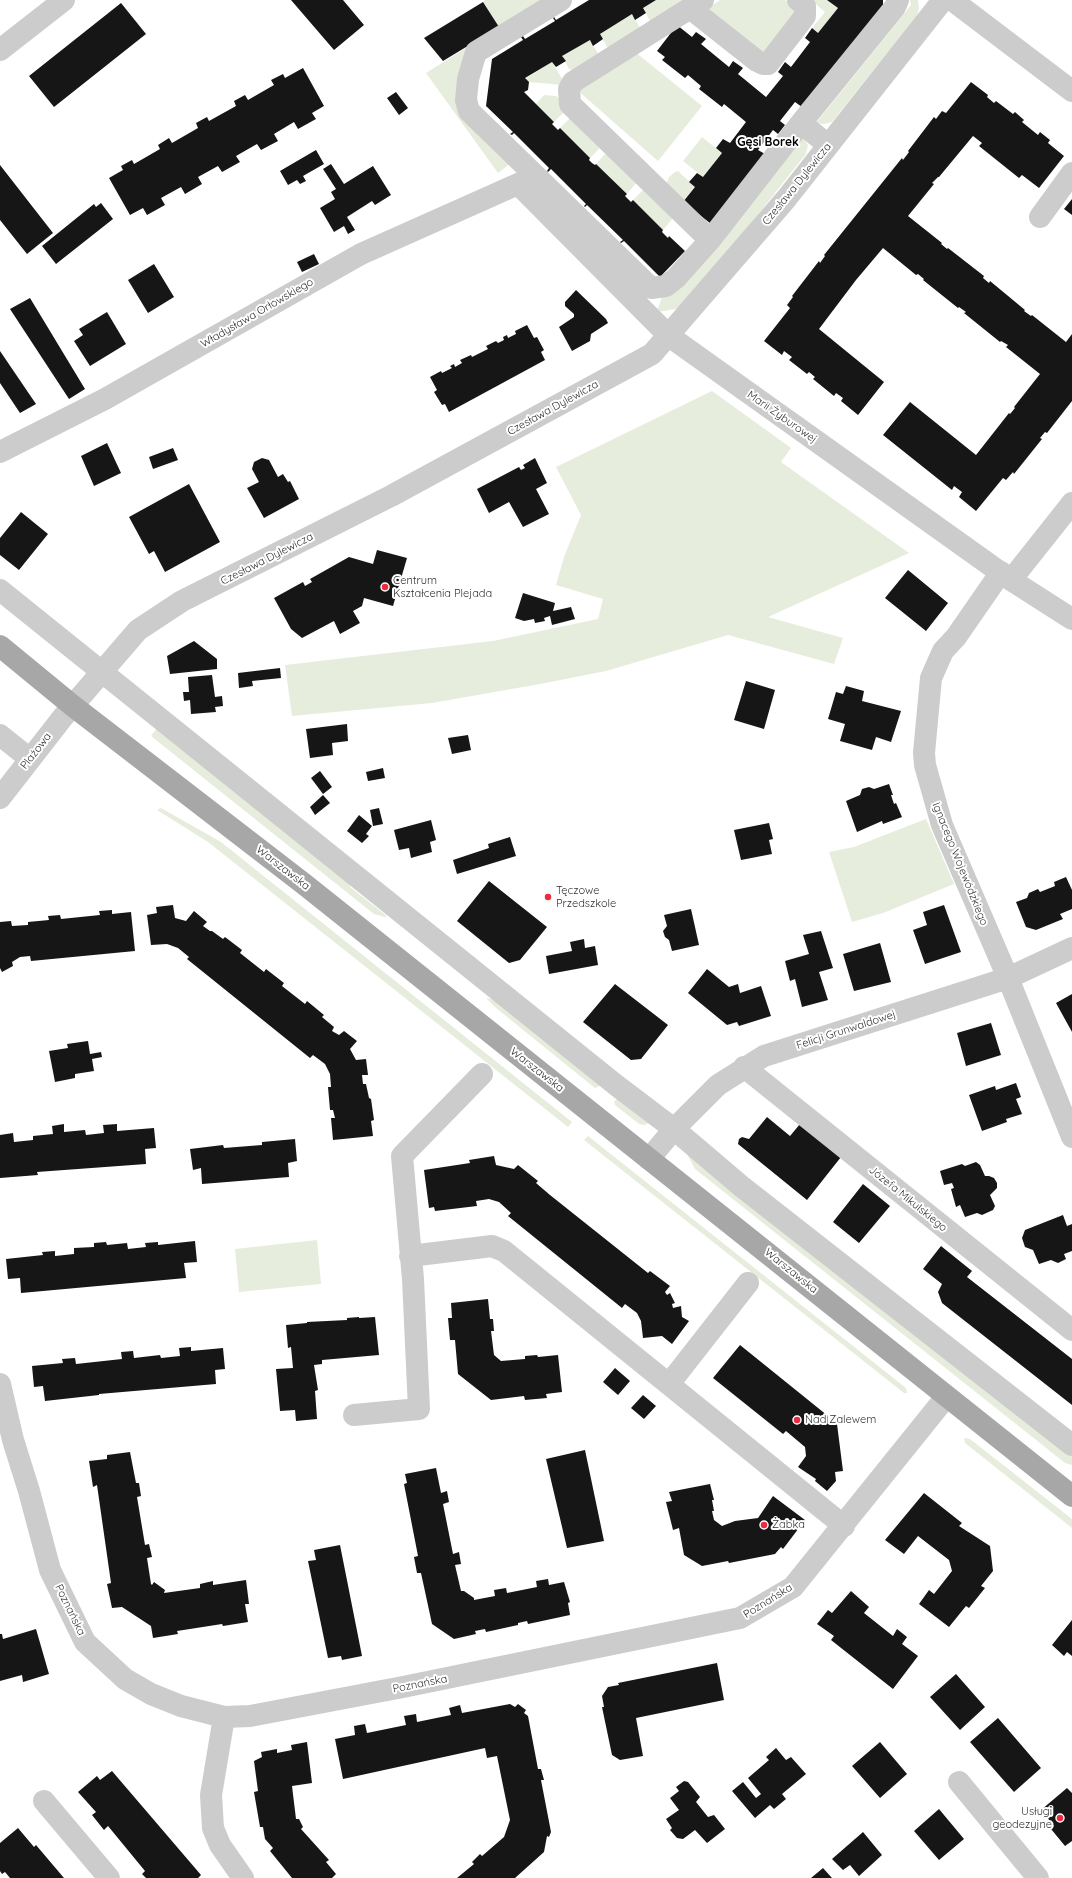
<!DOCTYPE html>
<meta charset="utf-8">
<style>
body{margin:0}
canvas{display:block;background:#fff}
</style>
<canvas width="1072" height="1878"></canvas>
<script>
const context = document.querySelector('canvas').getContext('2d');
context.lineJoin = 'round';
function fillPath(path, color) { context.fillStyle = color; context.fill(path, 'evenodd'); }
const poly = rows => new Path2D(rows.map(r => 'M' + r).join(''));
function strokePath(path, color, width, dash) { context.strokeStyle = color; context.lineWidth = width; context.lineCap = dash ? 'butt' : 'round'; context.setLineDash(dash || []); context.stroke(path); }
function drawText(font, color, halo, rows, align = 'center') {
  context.font = font + ' Quicksand,sans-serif'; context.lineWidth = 4; context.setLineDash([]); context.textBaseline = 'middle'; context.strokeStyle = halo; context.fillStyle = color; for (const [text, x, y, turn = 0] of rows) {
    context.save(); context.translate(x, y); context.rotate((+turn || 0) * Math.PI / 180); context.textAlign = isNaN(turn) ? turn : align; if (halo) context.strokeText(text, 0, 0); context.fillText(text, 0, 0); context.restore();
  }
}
fillPath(poly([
 [485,0,544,0,499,27,483,2],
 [656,0,682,0,683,2,651,23,643,8],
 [720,0,785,0,798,10,764,54,706,10],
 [811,0,827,0,838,8,818,33,812,28,825,12],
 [910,0,918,0,919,8,917,16,832,122,824,124,816,123,911,5],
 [632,14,641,29,610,48,607,47,600,34],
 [590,40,599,55,572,70,569,69,562,56],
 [469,46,458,80,511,163,498,173,426,73],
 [634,51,702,106,658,161,576,89],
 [552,62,564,82,563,85,529,82,525,79],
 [544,95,556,96,560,99,566,110,554,122,536,104],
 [571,117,601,144,599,149,590,158,560,128],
 [702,137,722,153,703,177,683,161],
 [803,138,808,145,806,154,693,296,676,309,657,312,662,296,719,244],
 [605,154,608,154,637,182,627,194,596,164],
 [678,171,695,187,683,202,710,223,707,227,667,190,667,182,669,177,675,172],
 [643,190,673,218,663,230,633,200],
 [712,391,791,448,781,462,909,553,768,617,843,638,834,664,728,635,606,671,540,684,432,703,292,716,285,665,493,641,598,619,603,599,556,585,564,557,581,515,556,467],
 [158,727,351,880,350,887,387,916,385,917,374,914,151,736],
 [161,808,221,842,572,1122,568,1127,208,842,157,810],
 [926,819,954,884,883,913,852,922,829,852,854,847],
 [486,998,504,1002,600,1086,595,1088,496,1008],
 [619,1096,649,1123,644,1125,639,1124,615,1105,614,1102],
 [588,1136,906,1388,907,1393,904,1393,584,1140],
 [689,1153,1072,1453,1072,1465,1065,1463,695,1169,688,1156],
 [317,1240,321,1284,239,1292,235,1249],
 [966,1438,970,1439,1072,1519,1072,1528,965,1443,964,1439]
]), '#e6eddc');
fillPath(poly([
 [291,0,343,0,364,25,334,50],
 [589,0,656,0,643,8,646,13,635,20,632,14,600,34,603,39,593,46,590,40,562,56,566,61,556,67,552,62,525,78,529,82,528,90,524,92,554,122,552,124,558,130,560,128,590,158,589,160,592,163,595,165,596,164,627,194,625,196,631,202,633,200,663,230,662,232,668,238,669,236,685,251,660,277,624,241,621,243,620,242,623,240,587,205,585,207,584,206,586,204,551,169,548,172,547,171,549,168,514,133,512,135,510,134,513,132,486,106,492,59,523,40,521,37,523,36,525,39,555,21,553,18,554,17,556,20],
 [827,0,883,0,883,6,802,107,795,102,780,121,785,125,778,134,773,130,758,150,765,154,710,223,683,202,695,187,689,182,697,173,703,177,722,153,716,148,723,139,730,143,746,122,724,104,722,107,699,89,701,86,688,75,685,78,662,60,665,57,657,51,677,25,692,37,696,32,706,39,701,44,729,67,733,61,743,68,738,74,766,97,783,76,778,72,785,62,791,67,810,42,805,38,812,28,818,33,838,8],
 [483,2,499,27,443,61,424,38],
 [121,3,146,34,54,107,29,76],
 [303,68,324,106,312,113,316,119,298,129,294,122,274,134,278,141,261,150,257,144,236,156,240,162,222,172,218,166,198,177,202,184,185,194,181,187,161,198,165,205,147,215,143,208,130,215,109,178,123,170,121,166,132,160,134,164,160,149,158,145,169,138,172,143,198,128,196,123,207,117,209,121,236,106,234,101,245,95,248,100,274,85,271,80,283,74,285,78],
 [971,82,988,95,987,97,994,103,996,101,1013,114,1015,112,1024,120,1022,122,1038,135,1040,132,1050,140,1048,143,1064,156,1039,188,1022,175,1019,178,979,146,982,143,973,136,939,177,938,177,932,183,934,184,908,216,942,243,941,244,947,249,948,248,984,276,983,278,989,283,990,281,1025,310,1024,311,1031,316,1032,315,1066,342,1072,334,1072,401,1047,433,1045,432,1040,438,1042,439,1014,474,1013,472,1006,480,1003,478,976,511,959,497,962,492,954,486,952,490,883,435,910,402,976,455,1009,413,1010,414,1015,408,1014,407,1040,374,1006,347,1008,345,1001,341,1000,342,964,313,966,312,959,307,958,308,923,280,924,279,918,274,916,275,883,248,856,280,819,329,884,382,858,415,841,401,843,398,836,393,834,396,813,379,815,377,809,372,807,374,789,360,792,357,784,351,782,355,764,341,790,308,787,305,793,297,792,296,819,261,820,263,825,256,824,255,902,158,903,160,909,152,908,151,934,117,936,119,942,111,946,113],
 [396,92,408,108,399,115,387,98],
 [316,150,324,164,303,176,306,181,300,184,297,180,288,185,280,171],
 [331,164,344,184,373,166,391,195,375,205,372,201,347,217,355,230,348,234,344,226,334,232,320,208,335,199,331,192,336,189,323,169],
 [0,165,53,233,27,254,0,220],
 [1072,199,1072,215,1064,209],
 [101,203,113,219,56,264,42,246,94,204,96,207],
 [314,254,319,264,302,272,297,262],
 [154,264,174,297,148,313,128,280],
 [576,290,606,319,608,323,591,334,590,341,572,351,559,327,574,317,574,314,565,306,565,302],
 [30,298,85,389,69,399,10,309],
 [107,312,126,344,90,366,74,341,83,335,79,329],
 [527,325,534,338,537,337,544,350,541,352,545,360,449,412,445,404,442,405,434,392,437,390,430,377,441,371,442,373,452,368,450,366,454,364,455,367,462,363,460,360,471,355,472,357,488,349,486,346,496,341,498,343,504,340,503,337,507,335,508,338,516,334,515,331],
 [0,351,36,404,20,413,0,383],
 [107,443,121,473,94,486,81,456],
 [173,448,178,460,153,469,149,457],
 [262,458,269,460,278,477,283,474,288,482,290,481,299,499,264,518,247,488,259,482,252,469,254,462],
 [535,458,547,483,536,489,549,514,523,527,509,502,489,513,477,489,519,467,521,470,525,468,523,465],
 [189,484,220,542,165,572,154,551,149,554,129,517],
 [21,512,48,534,19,570,0,555,0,538],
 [377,550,407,558,393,606,364,598,362,606,353,611,360,623,340,634,334,621,302,638,291,629,274,598,303,582,305,586,312,582,310,579,349,557,373,564],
 [908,570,948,603,926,631,885,598],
 [523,593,555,603,553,611,571,607,575,619,552,625,550,616,544,618,545,621,535,623,534,619,524,621,515,618],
 [194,641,217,659,217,669,170,674,167,656],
 [280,668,281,678,252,681,253,686,239,688,238,673],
 [212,675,215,697,222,696,223,706,215,707,216,712,191,714,190,700,184,701,183,692,189,692,188,677],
 [746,681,775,690,764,729,734,720],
 [846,686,864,691,862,701,901,711,891,742,876,737,872,750,840,741,845,724,828,719,836,692,843,694],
 [347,724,348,741,332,743,333,755,310,758,306,729],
 [468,735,471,750,452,754,448,738],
 [383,768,385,778,368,781,366,772],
 [320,771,332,787,323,794,311,778],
 [889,784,893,795,891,795,894,804,896,803,902,817,883,824,882,821,857,832,846,801,860,795,862,789,869,787,874,789],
 [323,795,330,803,315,815,310,807],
 [379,808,383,824,373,826,370,810],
 [359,815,372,826,366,834,369,836,362,843,347,831],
 [431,820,436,840,430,842,432,852,411,858,409,848,399,850,394,830],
 [769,823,773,839,769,840,772,854,741,860,734,830],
 [510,837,516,856,457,874,453,860,489,848,488,844],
 [1066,877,1072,890,1072,909,1060,914,1063,919,1036,930,1026,927,1016,902,1027,898,1029,893,1038,889,1040,892,1055,886,1054,882],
 [489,881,547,927,520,960,509,963,457,921],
 [173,905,175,918,186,921,194,911,207,922,203,926,210,931,212,931,223,939,225,937,242,950,240,953,264,972,266,969,284,983,282,986,305,1004,307,1001,324,1015,322,1017,334,1027,332,1031,339,1035,344,1031,357,1041,350,1049,356,1060,366,1059,368,1075,362,1075,363,1084,366,1084,369,1098,371,1099,374,1120,371,1121,373,1136,333,1140,331,1118,335,1118,333,1110,330,1110,328,1087,331,1087,330,1074,325,1064,313,1055,310,1058,187,959,189,957,178,948,167,944,151,945,147,915,157,913,156,907],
 [944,905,961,952,925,964,913,930,927,925,923,912],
 [691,909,699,945,672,951,669,940,665,937,663,931,667,926,664,915],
 [112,910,112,914,131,912,135,951,31,961,30,956,20,957,12,962,13,966,2,972,0,968,0,922,11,921,12,926,28,925,28,922,49,920,48,916,60,915,61,919,100,915,99,911],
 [821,931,833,968,819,972,828,1000,802,1007,795,979,790,981,785,961,809,954,803,935],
 [584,939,585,948,595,946,598,965,549,974,546,956,572,951,570,942],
 [880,943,891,982,854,991,843,954],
 [707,969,729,987,738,984,740,993,761,986,771,1016,739,1026,737,1022,727,1025,688,993],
 [615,984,668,1025,641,1059,631,1060,583,1022],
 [1072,994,1072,1032,1056,1003],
 [991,1023,1001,1055,966,1066,957,1033],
 [88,1041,90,1054,101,1052,102,1057,92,1059,94,1071,75,1074,75,1078,55,1082,49,1051,68,1048,67,1044],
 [1016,1083,1021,1097,1016,1099,1022,1114,1006,1119,1007,1122,982,1131,969,1095,995,1086,996,1090],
 [767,1117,790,1136,800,1124,841,1157,807,1200,738,1144,739,1139,742,1137,749,1139],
 [64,1124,64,1132,85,1130,86,1135,104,1133,103,1125,117,1124,117,1131,154,1128,156,1148,145,1149,146,1164,37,1172,38,1175,0,1178,0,1135,13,1133,14,1142,33,1140,33,1136,53,1134,52,1126],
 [295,1139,297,1161,288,1163,289,1177,202,1184,201,1168,193,1170,190,1149,223,1145,224,1148,262,1145,262,1142],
 [494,1156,496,1165,514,1169,518,1165,538,1181,536,1183,550,1195,648,1273,650,1271,670,1286,665,1292,667,1295,670,1293,675,1303,672,1304,673,1308,681,1306,682,1317,689,1321,672,1344,662,1336,643,1338,641,1321,637,1313,625,1304,622,1308,508,1216,511,1213,499,1202,489,1199,476,1201,477,1206,435,1211,434,1207,429,1208,424,1170,470,1163,469,1160],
 [976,1162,980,1165,985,1176,989,1176,994,1178,997,1183,997,1188,990,1195,995,1206,993,1210,982,1215,977,1213,965,1217,960,1205,956,1207,951,1189,954,1188,952,1183,944,1185,940,1171,962,1164,965,1166],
 [863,1184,890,1206,859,1243,833,1222],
 [1063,1215,1067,1226,1072,1224,1072,1251,1064,1254,1066,1259,1058,1263,1051,1260,1039,1264,1033,1250,1025,1247,1022,1238,1025,1230],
 [195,1241,197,1262,184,1263,186,1278,21,1293,20,1278,8,1279,6,1259,43,1255,42,1252,55,1251,55,1256,74,1254,74,1248,94,1247,94,1243,106,1242,107,1245,127,1243,128,1249,146,1247,145,1243,158,1242,158,1245],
 [941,1246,972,1271,967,1277,1072,1359,1072,1405,942,1303,938,1292,942,1284,923,1269],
 [488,1299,490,1319,493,1319,494,1331,491,1331,494,1355,501,1361,525,1359,525,1356,537,1355,538,1357,558,1355,562,1392,546,1394,547,1398,525,1400,524,1396,491,1400,458,1374,455,1340,450,1340,448,1318,452,1318,451,1303],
 [359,1317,359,1318,375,1317,379,1355,322,1360,322,1364,314,1365,318,1390,315,1391,317,1419,296,1421,295,1410,280,1411,276,1369,293,1368,291,1347,288,1348,286,1325,307,1323,307,1322,347,1320,347,1318],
 [740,1345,828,1416,828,1424,837,1424,843,1471,835,1472,836,1481,827,1491,815,1481,816,1479,798,1467,806,1456,805,1447,786,1431,783,1434,713,1378],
 [191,1347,191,1351,223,1348,225,1369,215,1370,216,1384,99,1394,99,1395,45,1401,43,1386,34,1387,32,1366,63,1363,62,1359,75,1358,76,1364,122,1359,121,1352,133,1351,134,1358,160,1355,161,1358,180,1356,179,1348],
 [615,1368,630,1381,618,1395,603,1382],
 [643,1395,656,1406,644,1419,631,1408],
 [585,1450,604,1541,567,1548,546,1459],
 [130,1452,136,1483,139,1483,141,1496,137,1497,145,1545,149,1544,152,1557,147,1558,151,1584,152,1585,154,1582,165,1590,164,1593,200,1588,200,1584,213,1581,213,1585,246,1580,249,1604,245,1604,248,1622,223,1626,222,1624,177,1631,178,1634,153,1638,151,1626,122,1607,112,1608,107,1584,111,1583,97,1485,93,1487,89,1461,107,1459,107,1455],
 [436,1468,441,1493,447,1491,449,1502,443,1504,453,1554,459,1552,461,1564,455,1565,461,1591,464,1591,474,1598,474,1600,495,1596,494,1590,506,1588,507,1593,537,1587,536,1581,548,1579,549,1585,564,1582,570,1602,568,1603,570,1615,528,1624,527,1621,518,1623,518,1625,486,1632,485,1629,475,1631,476,1634,454,1639,432,1624,421,1573,417,1573,414,1557,418,1556,404,1484,407,1483,405,1474],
 [710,1484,714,1500,712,1500,714,1511,712,1511,714,1520,722,1526,735,1521,758,1518,773,1496,805,1520,783,1549,781,1547,775,1554,729,1563,728,1561,702,1566,684,1555,679,1528,673,1530,666,1502,672,1501,669,1492],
 [924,1493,962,1523,959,1526,990,1546,993,1571,981,1586,985,1588,969,1608,966,1606,949,1627,919,1604,929,1590,934,1594,952,1571,949,1560,918,1536,904,1554,885,1540],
 [340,1545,362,1656,342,1660,341,1656,328,1658,308,1561,316,1560,314,1550],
 [851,1591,869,1607,864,1613,893,1636,897,1629,907,1637,902,1644,918,1656,893,1689,831,1640,834,1636,817,1624,828,1610,832,1613],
 [1072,1620,1072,1656,1067,1652,1064,1656,1052,1645],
 [36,1629,49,1674,23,1682,22,1675,0,1681,0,1634,2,1634,3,1639],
 [717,1663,724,1700,636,1718,643,1756,620,1760,612,1755,602,1707,604,1707,602,1696,608,1687,619,1685,618,1683],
 [956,1674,985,1707,960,1730,930,1697],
 [510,1704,515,1707,518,1704,526,1710,524,1713,528,1716,538,1769,541,1769,544,1780,541,1780,551,1832,549,1837,547,1836,544,1852,515,1878,457,1878,474,1864,472,1862,480,1854,482,1856,504,1837,510,1820,497,1756,487,1758,485,1748,343,1779,335,1739,355,1735,354,1726,365,1724,367,1733,406,1725,404,1716,416,1714,417,1722,451,1715,449,1708,460,1705,462,1713],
 [998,1718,1041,1768,1014,1792,970,1742],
 [307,1742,312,1783,292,1786,296,1819,299,1819,303,1827,301,1829,329,1860,326,1862,336,1874,332,1878,292,1878,270,1851,273,1848,265,1839,263,1827,260,1827,254,1792,258,1791,254,1761,262,1757,261,1752,277,1749,277,1753,292,1750,291,1745],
 [880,1742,907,1774,880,1798,852,1766],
 [776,1748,786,1760,791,1757,806,1774,782,1794,786,1799,774,1809,770,1805,755,1818,732,1791,743,1782,756,1798,761,1794,748,1778,769,1760,766,1757],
 [112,1771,201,1875,198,1878,146,1878,142,1874,145,1871,108,1826,104,1830,92,1815,96,1812,78,1792,97,1776,100,1780],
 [684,1781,688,1782,700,1797,696,1802,708,1817,714,1815,725,1829,707,1843,695,1830,683,1839,677,1838,670,1830,672,1828,666,1819,679,1810,670,1798,679,1791,676,1787],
 [1067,1788,1072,1793,1072,1841,1065,1846,1051,1829,1054,1826,1041,1810],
 [939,1809,964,1839,939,1860,914,1831],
 [18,1828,34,1847,36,1845,64,1878,10,1878,5,1872,2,1874,0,1871,0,1843],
 [863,1832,882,1855,859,1876,850,1865,843,1870,832,1859],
 [823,1868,832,1878,811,1878]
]), '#161616');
strokePath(poly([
 [561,0,476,52,468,79,466,100,469,111,651,288,666,286,676,278,710,240],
 [703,0,573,82,569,89,570,104,710,240,801,123,828,145],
 [952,0,1072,91],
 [690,8,757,61,763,64,768,64,805,16,805,6,798,0],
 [0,50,64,0],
 [801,123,895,7,898,0],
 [1040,217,1072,173],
 [0,452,105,399,361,254,518,184,669,336,1011,580,1072,619],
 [1001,572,956,637,943,651,931,678,924,753,925,765,942,825,1008,978,1072,1137],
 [1011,580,1072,503],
 [0,590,616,1085,674,1129,741,1186,1072,1445],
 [0,735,30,759],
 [0,798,63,717,138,630,182,601,391,496,652,354,786,199,943,0],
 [744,1067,1072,1330],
 [649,1159,674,1129,718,1085,764,1056,1008,978,1072,948],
 [410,1256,492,1246,504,1251,844,1526],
 [0,1384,13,1440,29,1491,50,1570,85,1642,125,1679,151,1694,181,1706,224,1717,250,1716,403,1687,740,1618,793,1587,946,1397],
 [669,1384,748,1283],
 [354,1415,419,1409,413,1279,402,1156,482,1074],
 [224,1717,211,1795,213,1828,220,1845,243,1878],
 [959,1782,1038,1878],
 [44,1801,109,1878]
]), '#ccc', 22);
strokePath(poly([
 [0,646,73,706,304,884,1072,1496]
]), '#a7a7a7', 22);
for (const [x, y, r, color] of [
 [385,587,4,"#ed2a3f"],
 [548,897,4,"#ed2a3f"],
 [797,1420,4,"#ed2a3f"],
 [764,1525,4,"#ed2a3f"],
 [1060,1818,4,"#ed2a3f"]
]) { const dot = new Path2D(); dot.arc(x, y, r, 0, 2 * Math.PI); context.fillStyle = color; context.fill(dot); strokePath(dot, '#fff', 1.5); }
drawText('11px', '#2f2f2f', '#fff', [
 ["Czesława Dylewicza",797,184,-51],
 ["Władysława Orłowskiego",257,313,-30],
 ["Czesława Dylewicza",553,408,-29],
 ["Marii Żyburowej",782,417,35],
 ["Czesława Dylewicza",267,559,-27],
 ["Plażowa",36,751,-52],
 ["Ignacego Wojewódzkiego",960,864,68],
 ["Warszawska",283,868,38],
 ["Felicji Grunwaldowej",846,1030,-18],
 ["Warszawska",537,1070,38],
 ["Józefa Mikulskiego",908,1199,39],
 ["Warszawska",791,1271,39],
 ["Poznańska",768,1601,-32],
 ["Poznańska",70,1610,64],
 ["Poznańska",420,1684,-11]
]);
drawText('11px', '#2f2f2f', '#fff', [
 ["Centrum",393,581],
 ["Kształcenia Plejada",393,594],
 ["Tęczowe",556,891],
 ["Przedszkole",556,904],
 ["Nad Zalewem",805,1420],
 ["Żabka",772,1525],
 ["Usługi",1052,1812,"right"],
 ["geodezyjne",1052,1825,"right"]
], 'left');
drawText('bold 12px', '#000', '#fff', [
 ["Gęsi Borek",768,142]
]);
</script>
